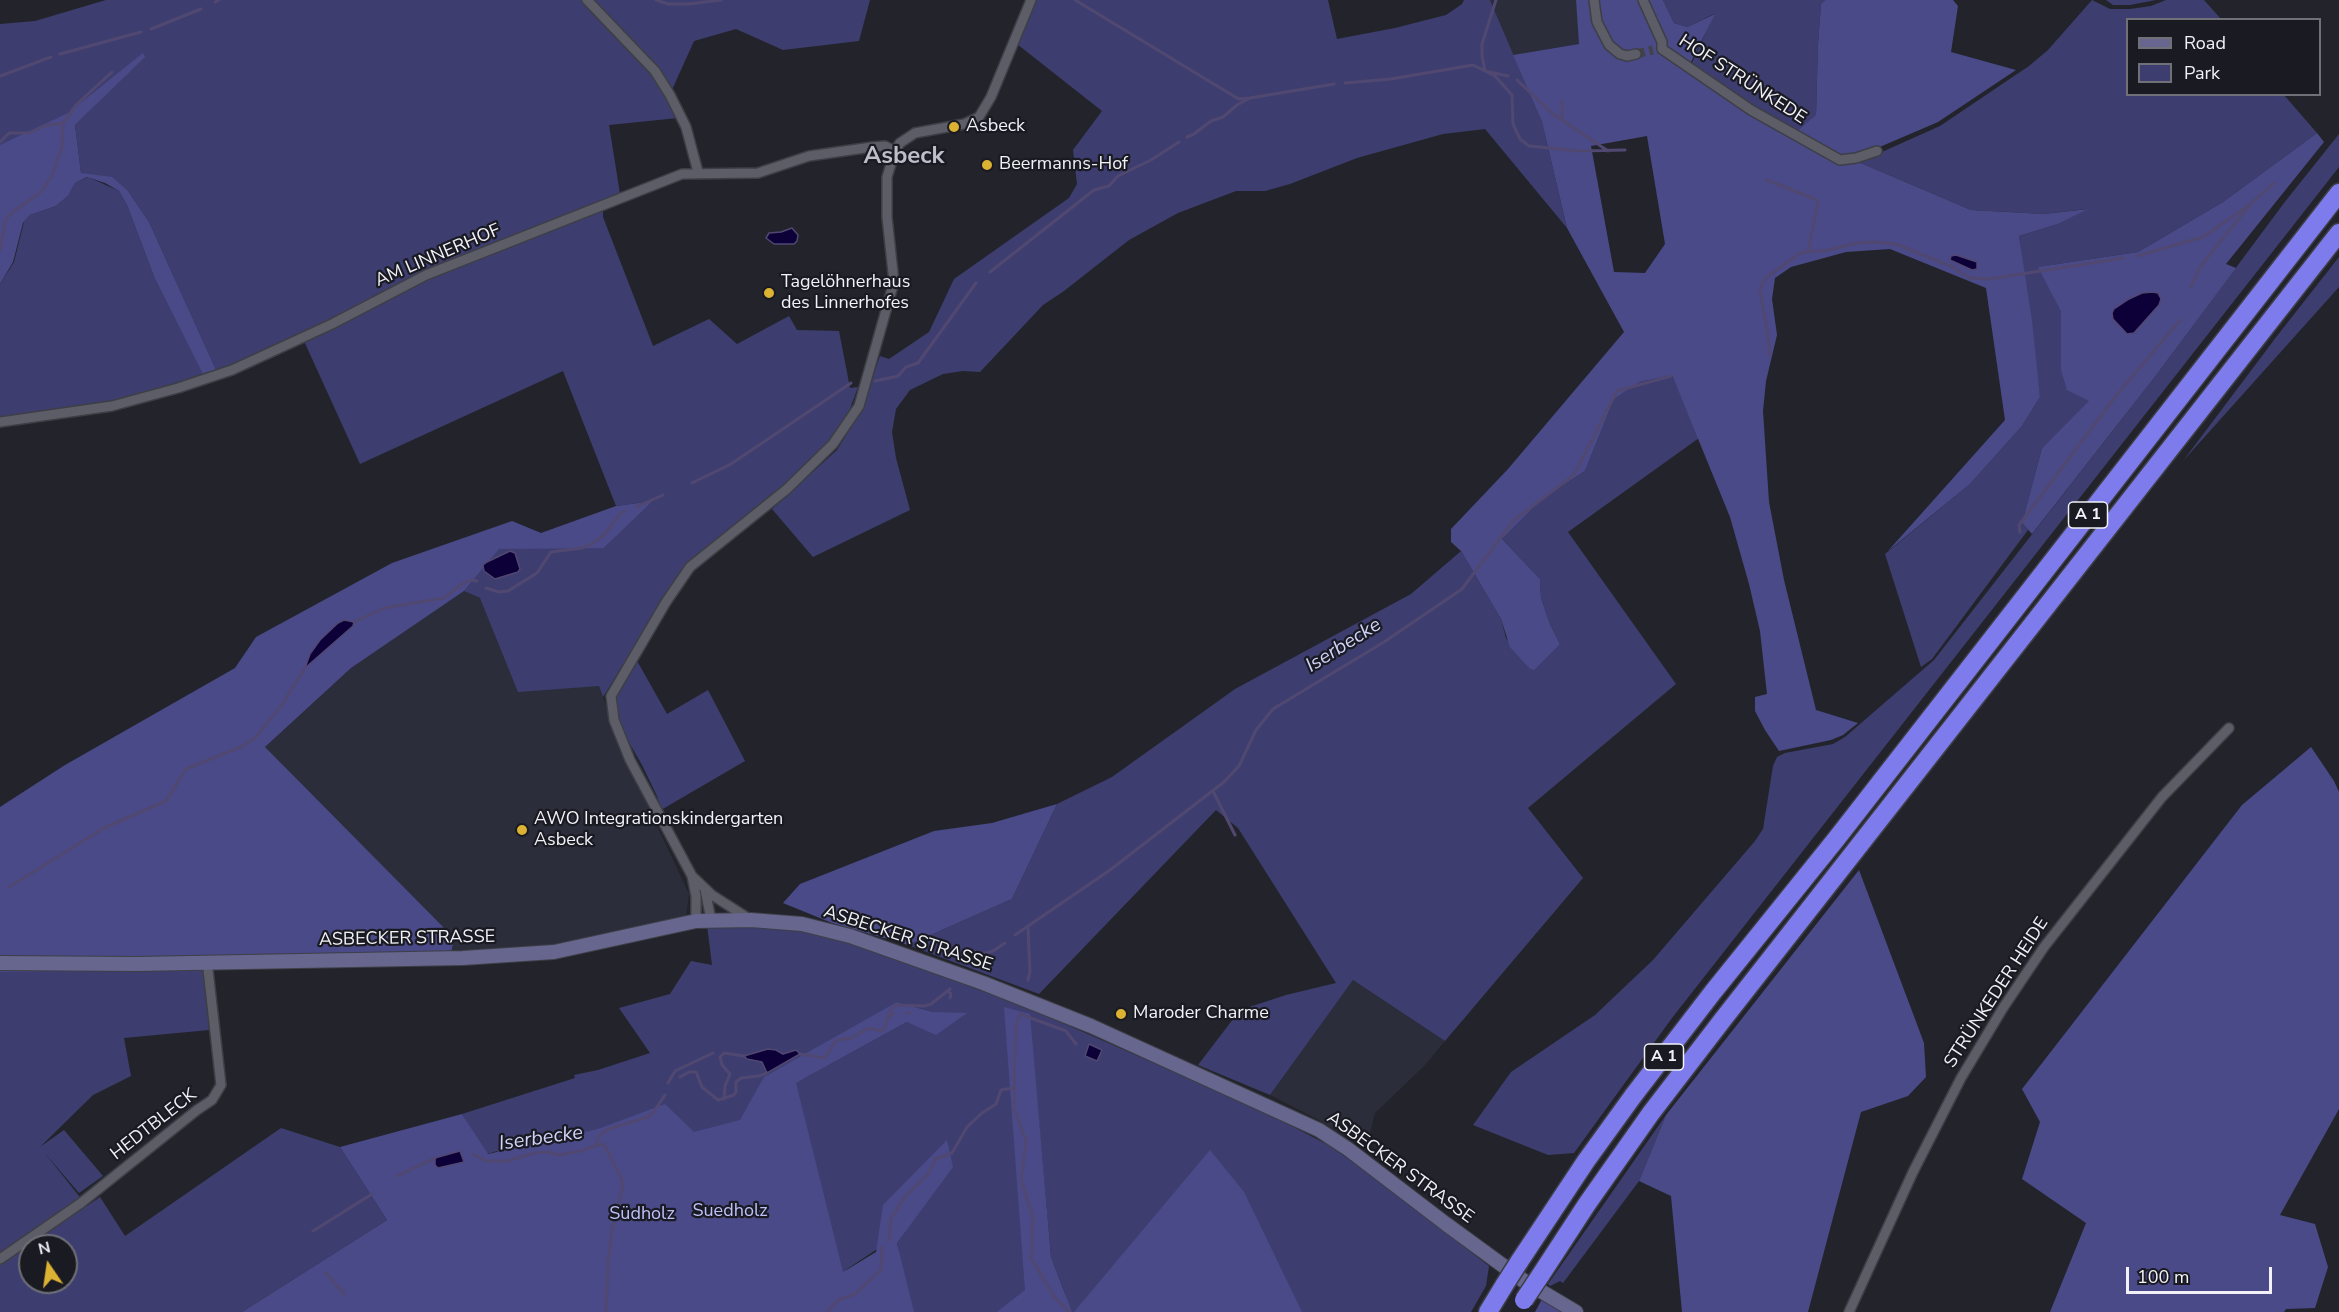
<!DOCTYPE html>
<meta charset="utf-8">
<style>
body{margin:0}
#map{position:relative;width:2339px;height:1312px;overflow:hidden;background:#23242b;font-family:"Nunito Sans",sans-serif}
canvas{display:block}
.legend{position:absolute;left:2126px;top:18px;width:195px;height:78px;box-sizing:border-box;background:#1a1a22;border:2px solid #707077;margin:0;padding:8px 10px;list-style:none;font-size:18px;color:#f1f1f7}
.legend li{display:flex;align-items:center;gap:12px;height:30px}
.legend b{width:30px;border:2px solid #707077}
.north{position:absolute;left:18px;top:1234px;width:60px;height:60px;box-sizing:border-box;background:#1a1a22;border:2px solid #707077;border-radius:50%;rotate:347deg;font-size:16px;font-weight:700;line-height:24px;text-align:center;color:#f1f1f7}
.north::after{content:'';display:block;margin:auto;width:21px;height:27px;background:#dcb233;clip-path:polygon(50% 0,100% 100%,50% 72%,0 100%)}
.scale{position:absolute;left:2126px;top:1267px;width:146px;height:27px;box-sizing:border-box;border:3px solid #f1f1f7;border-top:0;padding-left:8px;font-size:18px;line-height:21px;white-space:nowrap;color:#f1f1f7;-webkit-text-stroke:4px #1a1a22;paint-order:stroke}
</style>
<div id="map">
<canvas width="2339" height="1312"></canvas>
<ul class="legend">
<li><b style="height:8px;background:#66668e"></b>Road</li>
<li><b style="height:16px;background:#3d3e6f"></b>Park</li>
</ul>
<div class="north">N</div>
<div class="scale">100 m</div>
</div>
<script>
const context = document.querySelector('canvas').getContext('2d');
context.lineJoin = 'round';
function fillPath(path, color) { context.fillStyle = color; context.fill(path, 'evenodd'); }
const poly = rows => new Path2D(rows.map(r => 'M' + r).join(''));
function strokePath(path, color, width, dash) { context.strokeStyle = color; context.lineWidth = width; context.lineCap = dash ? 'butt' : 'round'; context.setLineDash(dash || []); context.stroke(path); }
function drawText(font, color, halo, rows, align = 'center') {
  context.font = font + ' "Nunito Sans",sans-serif'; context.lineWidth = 4.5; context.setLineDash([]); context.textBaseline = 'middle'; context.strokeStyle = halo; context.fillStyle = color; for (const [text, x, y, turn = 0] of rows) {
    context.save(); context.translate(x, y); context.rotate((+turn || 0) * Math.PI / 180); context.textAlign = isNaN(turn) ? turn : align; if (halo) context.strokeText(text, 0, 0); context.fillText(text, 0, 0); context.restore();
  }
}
fillPath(poly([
 [1490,0,1576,0,1580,44,1513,55],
 [464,591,480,598,599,686,627,762,689,894,686,917,549,948,451,953,265,747,351,668],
 [1353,980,1445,1041,1424,1066,1375,1113,1366,1149,1319,1120,1270,1095]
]), '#2c2d3a');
fillPath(poly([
 [106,0,585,0,653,71,678,118,609,125,620,194,517,238,274,349,217,372,149,222,128,191,81,173,75,125,144,57,66,120,0,146,0,24,35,21],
 [590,0,870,0,859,41,783,50,736,29,694,41,671,92],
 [1035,0,1328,0,1337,39,1395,28,1446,15,1462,4,1464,0,1490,0,1542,122,1567,228,1485,129,1443,134,1357,158,1290,184,1265,191,1236,191,1178,213,1129,240,1064,291,1043,305,980,372,963,371,943,374,910,390,896,409,892,432,896,458,910,510,813,557,772,509,837,450,860,413,880,356,889,359,929,332,954,279,1069,198,1077,184,1073,150,1102,111,1017,44],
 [1663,0,1825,0,1821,4,1818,44,1816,116,1796,132,1751,106,1692,63,1714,14,1687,27,1674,23],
 [2092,0,2110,9,2130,9,2151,6,2166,0,2204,0,2221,19,2128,20,2128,94,2284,95,2317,133,2223,202,2138,252,2039,267,2061,312,2061,370,2090,401,2042,448,2022,523,2028,530,1932,659,1921,667,1885,554,1970,484,2022,426,2040,397,2019,236,2058,224,2086,209,2044,214,1971,210,1856,161,1873,156,1940,126,2029,66,2048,50],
 [2106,0,2156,0,2130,5,2113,5],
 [2339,134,2339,167,1672,1018,1574,1153,1548,1155,1473,1125,1511,1072,1595,1015,1653,960,1755,841,1763,829,1773,766,1777,757,1785,753,1833,744,1845,737,1934,660,2154,378,2284,203],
 [88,177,119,191,127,205,155,279,204,375,161,391,102,405,0,419,0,284,14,262,24,222,30,215,56,206,68,196,75,183],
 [603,209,603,217,653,346,709,319,737,344,789,316,797,330,839,331,850,388,858,387,847,417,833,438,783,488,687,566,674,582,603,697,599,686,518,692,480,598,464,591,499,548,604,548,653,501,616,506,563,371,360,464,304,341,429,278],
 [2339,257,2339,287,2183,461,2277,336],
 [1672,375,1699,438,1568,532,1676,684,1528,808,1583,878,1445,1041,1353,980,1270,1095,1198,1065,1240,1010,1286,995,1336,983,1238,828,1216,810,1039,994,908,945,1012,899,1057,804,1112,777,1235,689,1411,594,1461,551,1501,619,1506,638,1529,668,1560,644,1550,624,1541,598,1540,579,1502,539,1542,499,1585,471,1614,399,1640,382],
 [636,659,667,714,708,690,745,761,661,810,657,796,642,765,619,725,616,711,616,699],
 [717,924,810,932,862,946,1031,1009,1263,1111,1330,1146,1381,1182,1489,1266,1486,1286,1471,1312,623,1312,497,1151,487,1154,462,1114,575,1078,574,1075,598,1070,650,1053,619,1008,670,994,691,961,712,965,707,925],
 [897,1002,933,1012,907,1022,803,1079],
 [1038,1112,1051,1257,1066,1296,1043,1253],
 [906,1230,897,1243,899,1251,844,1271],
 [206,969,209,1030,124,1038,131,1076,93,1095,40,1147,64,1130,103,1176,79,1193,44,1152,87,1206,100,1197,125,1236,281,1128,340,1147,387,1220,242,1312,0,1312,0,972],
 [30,1246,66,1246,66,1282,30,1282],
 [1666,1115,1639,1181,1563,1283,1560,1281,1550,1286,1548,1284]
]), '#3d3e6f');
fillPath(poly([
 [1576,0,1663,0,1674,23,1687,27,1715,14,1688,68,1838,162,1856,161,1971,210,2044,214,2088,209,2058,224,2019,236,2032,321,2040,397,2022,426,1970,484,1888,551,2005,420,1986,288,1890,249,1846,252,1791,267,1775,278,1772,299,1777,335,1766,381,1763,411,1769,502,1784,580,1816,710,1858,723,1843,735,1831,740,1779,751,1765,730,1755,711,1755,697,1767,694,1760,631,1749,584,1730,517,1672,375,1640,382,1614,399,1585,471,1542,499,1502,539,1540,579,1541,598,1550,624,1560,644,1534,670,1529,668,1510,647,1501,619,1461,551,1451,542,1451,529,1508,469,1624,332,1567,228,1542,122,1513,55,1579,44],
 [1647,136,1665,244,1645,273,1614,272,1591,146],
 [1825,0,1953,0,1958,6,1951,52,2016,70,1938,122,1875,149,1855,155,1840,157,1796,132,1816,115,1818,44,1821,4],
 [143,53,145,57,75,125,81,173,112,177,128,191,149,222,217,372,204,376,155,279,127,205,119,191,105,183,87,177,75,183,68,196,56,206,30,215,23,223,13,262,0,284,0,145,68,113],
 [2317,133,2324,142,2226,264,2236,268,2154,378,2032,534,2022,523,2042,448,2089,401,2067,390,2061,370,2061,312,2038,267,2138,252,2223,202],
 [653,501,604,548,499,549,464,591,351,668,265,747,454,938,451,953,461,964,218,970,0,972,0,807,65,765,235,668,256,637,392,563,512,521,541,533,616,506],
 [2311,747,2334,781,2339,792,2339,1109,2280,1215,2315,1224,2328,1267,2315,1308,2286,1309,2284,1312,2050,1312,2086,1223,2022,1179,2040,1122,2022,1089,2242,805],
 [1057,804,1012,899,908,945,832,923,783,903,800,884,934,831,992,823],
 [1859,870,1924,1043,1926,1077,1908,1096,1861,1112,1808,1312,1682,1312,1671,1196,1639,1181,1666,1115],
 [897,1002,933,1012,967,1013,936,1035,907,1022,796,1083,843,1272,876,1252,883,1205,947,1140,953,1167,897,1243,914,1312,242,1312,387,1220,340,1147,462,1114,488,1154,598,1129,665,1104,694,1132,740,1120,764,1077],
 [1004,1007,1030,1014,1051,1257,1072,1312,997,1312,1025,1290],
 [1210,1150,1244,1192,1302,1312,1074,1312],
 [1542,1299,1564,1312,1535,1312]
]), '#4a4a89');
const water = poly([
 [792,228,798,235,797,241,794,244,774,244,766,238,769,233,781,232,792,228],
 [1956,255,1977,262,1977,269,1972,270,1950,260,1951,256,1956,255],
 [2152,292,2158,293,2161,299,2159,305,2134,333,2127,334,2113,319,2112,313,2114,309,2129,299,2142,293,2152,292],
 [510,551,515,553,520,569,518,572,495,579,484,571,483,565,487,562,510,551],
 [344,620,354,622,353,626,305,668,310,654,320,640,338,623,344,620],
 [1089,1044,1102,1050,1097,1061,1085,1056,1089,1044],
 [768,1049,776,1050,783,1054,796,1050,800,1054,767,1073,762,1062,747,1059,744,1056,768,1049],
 [460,1151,464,1162,438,1168,435,1165,435,1158,460,1151]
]);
fillPath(water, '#0d0038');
strokePath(water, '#514871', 1.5);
strokePath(poly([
 [656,0,668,4,688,4,721,0],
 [1075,0,1232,95,1239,99,1250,98],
 [1496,0,1482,44,1482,56,1485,71,1508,76],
 [215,2,219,0],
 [151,29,201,9],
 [60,54,141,32],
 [0,76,51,57],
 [1517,80,1553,114,1608,151],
 [1345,83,1391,79,1473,65,1495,76,1512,95,1513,124,1520,139,1529,146,1580,151,1625,150],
 [1562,120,1562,101],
 [1187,137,1194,134,1211,121,1223,117,1237,105,1250,98,1334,84],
 [0,142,9,133,30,133,43,126,63,123],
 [1767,180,1815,199,1818,202,1808,252,1829,250,1856,243,1875,242,1896,244,1953,267,1970,278,1989,279,2124,258],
 [0,250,6,219,15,210,40,193,52,176,62,147,63,123,76,105,112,72],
 [2137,256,2203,237,2248,206,2274,183],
 [990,272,1094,190,1109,186,1118,176,1151,160,1179,142],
 [2191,287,2199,268,2249,206],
 [1769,355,1769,342,1760,290,1762,284,1766,278,1800,253,1808,252],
 [875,381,898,376,906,367,918,363,976,283],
 [692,483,731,464,851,383],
 [636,507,663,495],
 [2020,532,2019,525,2115,397,2180,320],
 [486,588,499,592,508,591,537,573,551,552,582,548,593,543,604,535,620,514,625,511],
 [354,622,384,608,444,598,462,584,471,580,477,581],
 [1213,791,1235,835],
 [9,887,104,828,166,801,186,769,243,746,255,738,281,706,305,668],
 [1015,935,1110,870,1224,782,1239,766,1256,730,1273,709,1384,642,1462,589,1514,520,1574,475,1617,391,1671,376],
 [972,959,974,956,993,951,1005,943],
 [1028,980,1030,972,1028,928],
 [948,991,951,994,950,998],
 [907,1013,910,1013],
 [888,1017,894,1014],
 [800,1054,825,1058,836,1040,852,1038,868,1028,881,1031,885,1028,889,1012,896,1005,924,1006,931,1004,950,989],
 [680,1077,689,1072,696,1072,702,1087,718,1100,734,1095,736,1092,736,1082,741,1078,759,1076,767,1073],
 [668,1083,675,1071,713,1053],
 [724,1099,725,1086,730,1074,722,1065,720,1057,724,1053,744,1056],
 [595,1146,604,1144,621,1178,623,1186,612,1230,608,1262,606,1312],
 [473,1154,486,1161,507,1161,534,1153,547,1152,559,1155,580,1151,595,1146,600,1135,609,1129,648,1117,653,1113,665,1095],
 [397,1176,435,1158],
 [313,1231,372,1194],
 [889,1240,891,1219,904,1198,928,1174,936,1159,952,1153,967,1127,982,1113,996,1104,1001,1090,1013,1088],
 [326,1273,344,1294],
 [827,1312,838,1300,855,1294,881,1270,882,1247],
 [1070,1312,1055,1298,1031,1258,1033,1218,1021,1180,1026,1141,1014,1108,1015,1042,1017,1021,1020,1014,1066,1031,1076,1044]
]), '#514871', 3);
strokePath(poly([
 [1636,54,1653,50]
]), '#42434a', 9, [9, 4.5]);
const street = poly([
 [587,0,655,71,670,95,686,127,698,172],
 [1594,0,1597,22,1609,45,1620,54,1627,56,1636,54],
 [1643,0,1662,42,1662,49,1751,110,1840,160,1856,158,1877,151],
 [0,422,112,406,178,388,232,370,332,324,426,275,682,174,758,173,809,156,872,147,885,146,895,151],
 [692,876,696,896,696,921],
 [705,889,711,920],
 [751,920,712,895,692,876,630,760,614,720,611,696,666,602,690,567,787,489,833,444,859,406,894,282,887,217,887,177,895,151,900,143,915,133,964,124,979,117,991,97,1031,0],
 [0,1259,81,1203,197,1110,212,1100,221,1085,207,961],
 [1849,1312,1913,1172,1961,1078,2003,1008,2044,947,2162,797,2229,728]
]);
const secondary = poly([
 [0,963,136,964,463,958,554,952,696,921,751,920,802,924,850,936,983,983,1091,1026,1319,1130,1348,1149,1446,1224,1524,1281,1576,1312]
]);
const highway = poly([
 [1519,1262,1586,1161,1633,1096,1713,992,1837,838,2339,193],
 [1540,1276,1587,1204,1651,1113,1724,1018,2339,233],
 [1488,1312,1505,1284]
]);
strokePath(street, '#3e3f46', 12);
strokePath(secondary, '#3e3f46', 16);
strokePath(highway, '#3e3f46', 21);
strokePath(street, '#5c5d66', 9);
strokePath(secondary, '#66668e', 14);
strokePath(highway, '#7e7ced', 18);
const highwayBridge = poly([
 [1505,1284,1519,1262],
 [1524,1300,1540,1276]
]);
strokePath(highwayBridge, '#3e3f46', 21, []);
strokePath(highwayBridge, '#7e7ced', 18);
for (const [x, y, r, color] of [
 [954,127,6,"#dcb233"],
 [987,165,6,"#dcb233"],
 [769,293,6,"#dcb233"],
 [522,830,6,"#dcb233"],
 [1121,1014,6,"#dcb233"]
]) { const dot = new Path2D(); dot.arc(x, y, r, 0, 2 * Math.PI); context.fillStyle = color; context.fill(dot); strokePath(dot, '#1a1a22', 2); }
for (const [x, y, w] of [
 [2088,515,39],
 [1664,1057,39]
]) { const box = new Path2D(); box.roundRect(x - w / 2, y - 13, w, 26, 4.5); context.fillStyle = '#1a1a22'; context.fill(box); strokePath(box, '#f1f1f7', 1.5); }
drawText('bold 16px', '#f1f1f7', null, [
 ["A 1",2088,515],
 ["A 1",1664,1057]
]);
drawText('18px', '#f1f1f7', '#1a1a22', [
 ["HOF STRÜNKEDE",1742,80,33],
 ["AM LINNERHOF",438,256,-23],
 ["ASBECKER STRASSE",407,939,-1],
 ["ASBECKER STRASSE",908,939,18],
 ["STRÜNKEDER HEIDE",1997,993,-57],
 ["HEDTBLECK",154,1125,-38],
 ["ASBECKER STRASSE",1400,1168,36]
]);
drawText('18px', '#f1f1f7', '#1a1a22', [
 ["Asbeck",966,127],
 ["Beermanns-Hof",999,165],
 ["Tagelöhnerhaus",781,283],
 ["des Linnerhofes",781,304],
 ["AWO Integrationskindergarten",534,820],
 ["Asbeck",534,841],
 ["Maroder Charme",1133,1014]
], 'left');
drawText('18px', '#bdc1f9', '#1a1a22', [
 ["Suedholz",730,1212],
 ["Südholz",642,1215]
]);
drawText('italic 20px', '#d0d3f9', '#1a1a22', [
 ["Iserbecke",1344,646,-32],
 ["Iserbecke",541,1139,-8]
]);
drawText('bold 24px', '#bdbec9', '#1a1a22', [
 ["Asbeck",904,157]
]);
</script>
